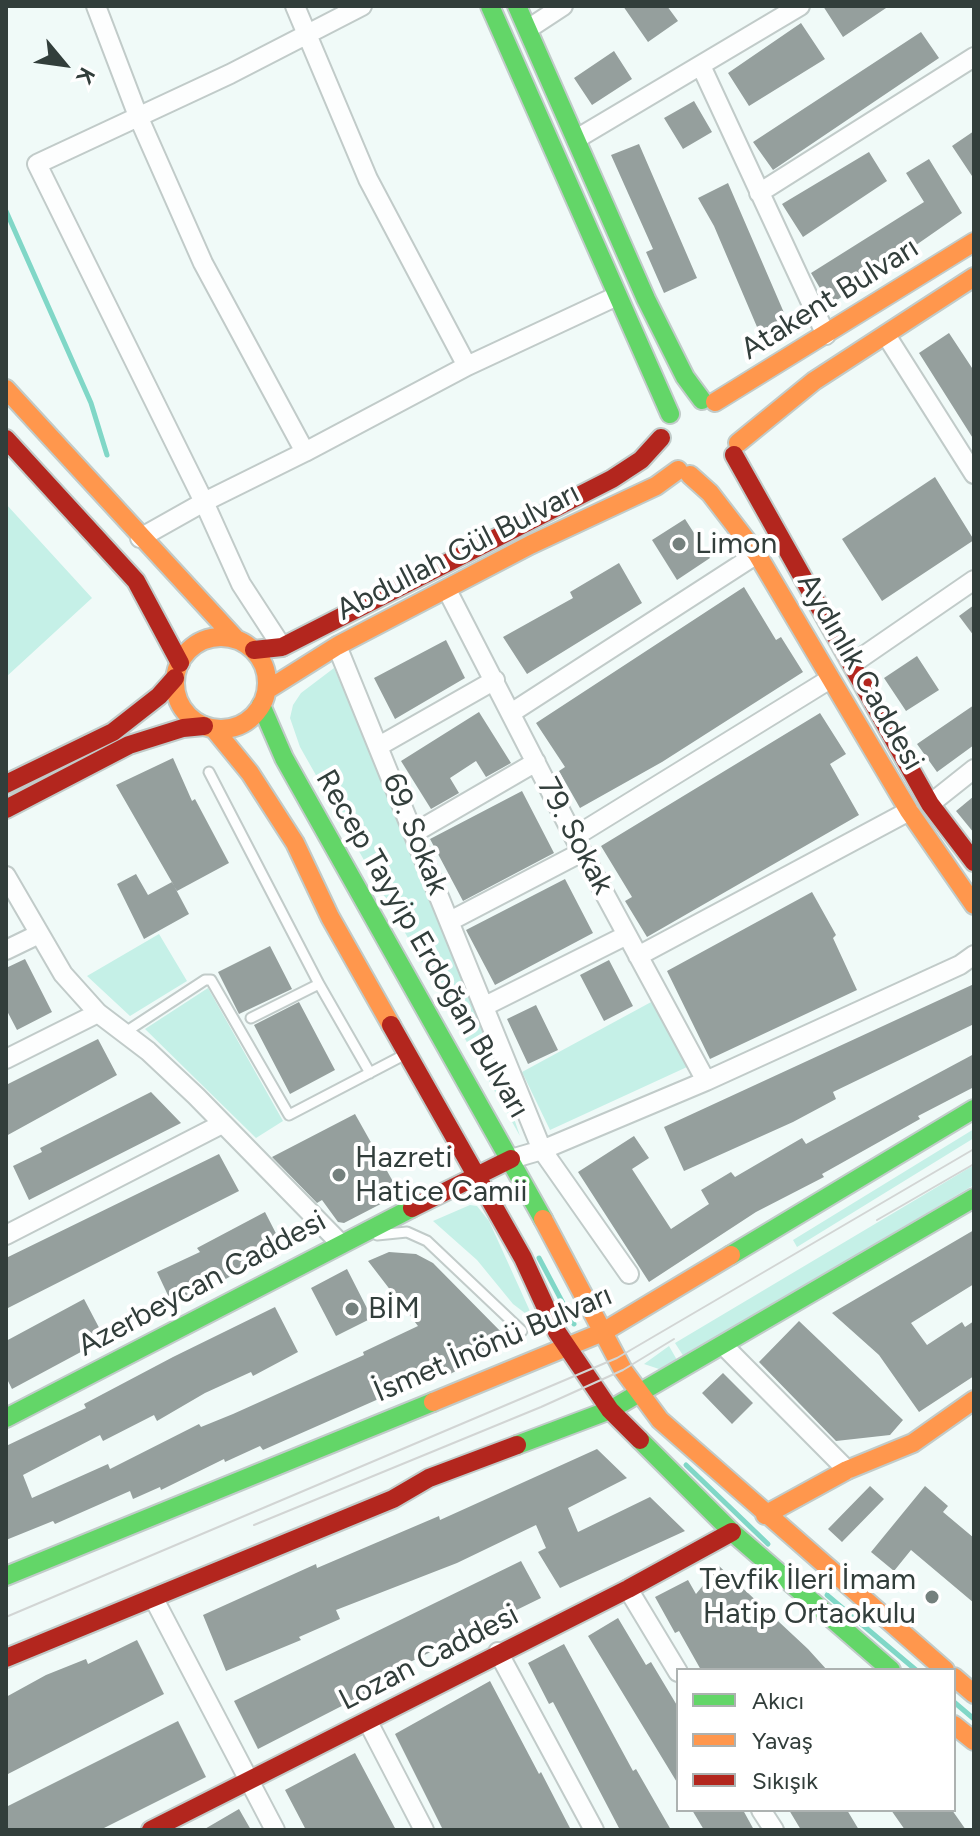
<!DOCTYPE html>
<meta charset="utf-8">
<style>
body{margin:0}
#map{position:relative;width:980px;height:1836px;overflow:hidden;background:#f0faf8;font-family:Figtree,sans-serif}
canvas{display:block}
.frame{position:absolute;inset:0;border:8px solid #323e3b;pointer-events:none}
.legend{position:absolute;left:676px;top:1668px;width:280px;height:144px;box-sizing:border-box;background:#fff;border:2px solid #adb2b1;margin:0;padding:10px 14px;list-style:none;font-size:24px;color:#323e3b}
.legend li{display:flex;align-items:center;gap:16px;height:40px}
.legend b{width:40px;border:2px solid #adb2b1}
.north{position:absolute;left:24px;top:24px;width:80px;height:80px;-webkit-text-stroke:6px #fff;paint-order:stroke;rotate:119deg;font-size:22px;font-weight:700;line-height:32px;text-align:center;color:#323e3b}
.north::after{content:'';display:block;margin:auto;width:28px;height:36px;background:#323e3b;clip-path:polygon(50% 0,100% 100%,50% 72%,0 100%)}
</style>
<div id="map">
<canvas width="980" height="1836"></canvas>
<div class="frame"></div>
<ul class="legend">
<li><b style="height:10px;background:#63d668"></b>Akıcı</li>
<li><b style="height:10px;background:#ff974d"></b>Yavaş</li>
<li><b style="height:10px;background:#b3261e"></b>Sıkışık</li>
</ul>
<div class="north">K</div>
</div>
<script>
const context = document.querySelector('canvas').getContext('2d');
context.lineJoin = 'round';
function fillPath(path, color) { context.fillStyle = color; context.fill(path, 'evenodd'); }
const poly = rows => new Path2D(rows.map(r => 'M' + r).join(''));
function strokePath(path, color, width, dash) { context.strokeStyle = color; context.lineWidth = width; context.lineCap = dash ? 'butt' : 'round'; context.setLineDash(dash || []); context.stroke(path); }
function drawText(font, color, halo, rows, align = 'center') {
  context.font = font + ' Figtree,sans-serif'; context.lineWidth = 8; context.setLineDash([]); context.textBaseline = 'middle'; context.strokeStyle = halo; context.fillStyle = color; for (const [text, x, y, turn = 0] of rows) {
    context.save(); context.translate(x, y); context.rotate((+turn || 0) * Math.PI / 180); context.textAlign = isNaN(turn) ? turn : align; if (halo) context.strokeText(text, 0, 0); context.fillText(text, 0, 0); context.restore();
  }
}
fillPath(poly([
 [6,504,92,598,6,677],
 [334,668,386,783,471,993,520,1136,300,747,290,718,293,705,301,693],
 [159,934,187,981,130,1016,87,976],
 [208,988,283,1121,256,1138,145,1029],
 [653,1001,687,1067,550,1130,522,1072],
 [974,1129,974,1138,797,1247,793,1240],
 [974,1165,974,1185,684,1357,675,1343],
 [470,1205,477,1206,489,1221,534,1320,513,1304,477,1260,433,1221],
 [669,1346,677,1360,659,1369,644,1364]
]), '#c5f0e7');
strokePath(poly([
 [6,211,91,403,107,455],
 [539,1258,574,1324],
 [686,1465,768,1544],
 [827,1595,916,1670],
 [954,1702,974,1719]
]), '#80d7c7', 5);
fillPath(poly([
 [623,6,667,6,678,21,648,42],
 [823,6,889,6,843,37],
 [801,23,825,59,749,106,728,73],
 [921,32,939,58,773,170,753,142],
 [614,51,632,79,592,105,574,78],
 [694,101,712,132,683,149,664,118],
 [974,131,974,179,952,146],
 [639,144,697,278,664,293,646,252,653,249,611,155],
 [869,152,887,181,803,237,782,204],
 [929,159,962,213,830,305,811,273,924,202,906,173],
 [728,183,791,329,763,341,714,226,698,198],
 [949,333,974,371,974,440,919,353],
 [935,477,974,540,882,601,842,539],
 [685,519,710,558,677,580,652,540],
 [619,563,642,603,527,674,503,637,573,598,570,592],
 [744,587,776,640,781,637,803,672,662,762,580,808,559,771,565,767,536,723],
 [974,605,974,636,959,616],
 [446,640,465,678,395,719,374,678],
 [917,656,939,690,906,711,884,678],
 [974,705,974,745,937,772,917,744],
 [479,712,511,763,486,777,476,761,450,778,459,793,431,809,401,761],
 [820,713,846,754,830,764,859,815,647,937,625,901,632,897,601,846],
 [173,758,192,801,195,799,229,863,177,891,116,785],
 [522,791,554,853,463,901,430,839],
 [974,796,974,833,956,811],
 [136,874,148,895,172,882,189,914,144,939,117,884],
 [565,879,593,933,495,985,466,930],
 [812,892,836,935,833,938,857,990,710,1059,667,971],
 [270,946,292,989,239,1014,218,972],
 [25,959,52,1012,17,1030,6,1009,6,968],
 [609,960,633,1006,604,1021,580,975],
 [974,984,974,1024,833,1092,836,1099,793,1122,684,1171,664,1127],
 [299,1002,335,1070,290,1094,254,1025],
 [536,1005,558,1050,528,1064,507,1019],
 [98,1039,117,1075,6,1136,6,1085],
 [974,1054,974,1087,918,1116,920,1119,822,1174,824,1177,756,1212,649,1282,578,1172,634,1136,649,1158,632,1169,671,1229,709,1204,701,1190,731,1172,735,1177,802,1138,806,1144],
 [151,1092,181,1123,29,1200,13,1166,42,1152,40,1148],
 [355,1114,400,1194,344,1223,338,1222,322,1200,317,1203,272,1157],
 [219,1154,239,1191,6,1309,6,1258],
 [265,1212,284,1249,173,1306,157,1272,200,1252,197,1248],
 [974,1230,974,1284,911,1323,927,1345,962,1322,965,1327,974,1321,974,1376,919,1412,879,1355,832,1313],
 [389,1252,416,1254,433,1263,512,1343,446,1376,442,1371,263,1450,260,1446,225,1462,224,1459,161,1490,160,1487,133,1499,130,1491,55,1524,53,1521,6,1540,6,1446,86,1408,84,1404,173,1357,275,1307,298,1352,253,1376,251,1372,205,1393,157,1421,154,1415,103,1441,100,1435,23,1475,32,1498,108,1464,110,1469,199,1424,201,1427,233,1414,364,1355,363,1352,418,1326,368,1261],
 [347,1269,372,1318,336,1336,311,1288],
 [84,1299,105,1339,12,1389,6,1377,6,1341],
 [799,1321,903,1420,890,1435,836,1441,759,1362],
 [723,1373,753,1403,732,1424,702,1393],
 [597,1449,627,1478,568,1508,578,1532,650,1497,685,1531,560,1588,538,1552,546,1548,536,1525,457,1563,336,1610,340,1619,299,1637,301,1640,226,1671,203,1615,316,1564,317,1568,439,1516,440,1520],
 [870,1486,884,1499,842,1542,828,1529],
 [925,1486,948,1506,943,1512,974,1538,974,1603,911,1550,894,1571,871,1552],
 [521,1561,541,1598,404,1665,406,1668,367,1687,369,1692,258,1749,234,1701],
 [719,1566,808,1649,827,1670,701,1670,679,1631,675,1633,655,1597,688,1580,696,1594],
 [618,1618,646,1665,651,1662,678,1707,678,1784,588,1636],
 [137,1640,164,1694,6,1775,6,1697,46,1675,86,1659,88,1664],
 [564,1644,633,1771,636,1769,671,1830,620,1830,553,1702,549,1704,528,1663],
 [490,1681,539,1774,541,1772,571,1830,443,1830,395,1734],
 [178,1721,206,1777,100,1830,6,1830,6,1807],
 [355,1753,396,1830,306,1830,285,1790],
 [239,1809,251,1830,203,1830],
 [692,1810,743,1810,754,1830,704,1830],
 [789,1810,847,1810,859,1830,801,1830],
 [891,1810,952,1810,966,1830,905,1830]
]), '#959f9d');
const lane = poly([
 [209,772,319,984,370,1073],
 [251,1018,319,984],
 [124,1033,205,980,211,980,289,1115,404,1055],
 [377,1235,407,1232,427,1241,522,1331]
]);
const street = poly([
 [96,6,138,116,203,263,305,452,467,366,617,296],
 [295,6,368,179,467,366],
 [528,29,563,6],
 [702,68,826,335],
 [578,138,800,6],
 [759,193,974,57],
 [886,335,974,474],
 [140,538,204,502,37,164,230,74,362,6],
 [447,590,574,837,706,1081],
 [337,646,542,1150,629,1274],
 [282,647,241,584,204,502,305,452],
 [852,664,974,580],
 [511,713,757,554],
 [379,746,495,680],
 [930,804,974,769],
 [414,833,536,762],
 [574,837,830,679],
 [6,876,63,974,98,1013,148,1051,196,1096,340,1243],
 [450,921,582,852],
 [6,950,37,935],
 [638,956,909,811],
 [485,1006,627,935],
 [6,1059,98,1013],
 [511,1159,542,1150,706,1081,960,965,974,955],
 [6,1235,222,1124],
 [723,1345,847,1470],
 [628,1589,678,1672],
 [154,1599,275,1830],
 [498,1652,594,1830],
 [368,1722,424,1830],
 [761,1810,774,1830]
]);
const fast = poly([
 [490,6,670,414],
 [517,6,646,299,685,377,702,400],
 [261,705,284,758,543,1219],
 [731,1255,974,1109],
 [6,1418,412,1208],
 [640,1440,732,1532,891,1670],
 [517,1445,610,1410,974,1198],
 [6,1576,433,1402]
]);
const slow = poly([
 [6,389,236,639],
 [715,402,974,242],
 [738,443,814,381,974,277],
 [690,475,710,493,757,554,909,811,974,905],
 '175 683a46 46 0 1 1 92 0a46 46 0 1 1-92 0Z',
 [267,690,337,646,530,545,656,486,678,470],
 [214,729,250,773,295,843,330,917,391,1025],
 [543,1219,623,1370,660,1420,945,1670],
 [433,1402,603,1332,731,1255],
 [765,1515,847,1470,913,1443,974,1400],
 [954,1677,974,1694],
 [954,1725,974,1741]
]);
const jam = poly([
 [6,439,136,581,180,663],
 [734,455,930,804,974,862],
 [254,650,282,647,612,479,641,460,661,438],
 [6,784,113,732,159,696,175,678],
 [6,809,129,745,183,728,204,726],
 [391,1025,523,1258,557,1332,610,1410,640,1440],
 [412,1208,511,1159],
 [6,1658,393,1499,429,1478,517,1445],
 [151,1830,628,1589,732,1532]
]);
strokePath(lane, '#c1cbc9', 13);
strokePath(street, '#c1cbc9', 22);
strokePath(fast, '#c1cbc9', 22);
strokePath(slow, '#c1cbc9', 22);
strokePath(jam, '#c1cbc9', 22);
strokePath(lane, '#fdfefe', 9);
strokePath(street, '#fdfefe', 18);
strokePath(fast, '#63d668', 18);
strokePath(slow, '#ff974d', 18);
strokePath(jam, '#b3261e', 18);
strokePath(poly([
 [877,1220,974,1164],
 [254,1525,541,1407,623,1370,674,1339],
 [6,1617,617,1358,974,1149]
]), '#d2d5d4', 2);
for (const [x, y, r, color] of [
 [679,544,8,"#74807d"],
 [339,1175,8,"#74807d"],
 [352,1309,8,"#74807d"],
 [932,1597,8,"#74807d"]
]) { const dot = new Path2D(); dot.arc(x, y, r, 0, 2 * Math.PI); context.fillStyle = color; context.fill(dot); strokePath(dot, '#fff', 3); }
drawText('30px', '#323e3b', '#fff', [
 ["Atakent Bulvarı",830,299,-32],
 ["Abdullah Gül Bulvarı",458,552,-27],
 ["Aydınlık Caddesi",860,672,60],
 ["69. Sokak",415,834,68],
 ["79. Sokak",575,836,62],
 ["Recep Tayyip Erdoğan Bulvarı",422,944,60],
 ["Azerbeycan Caddesi",202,1284,-28],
 ["İsmet İnönü Bulvarı",493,1344,-23],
 ["Lozan Caddesi",429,1658,-27]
]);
drawText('30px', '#323e3b', '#fff', [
 ["Limon",695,544],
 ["Hazreti",355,1158],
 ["Hatice Camii",355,1192],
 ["BİM",368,1309],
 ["Tevfik İleri İmam",916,1580,"right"],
 ["Hatip Ortaokulu",916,1614,"right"]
], 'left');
</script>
